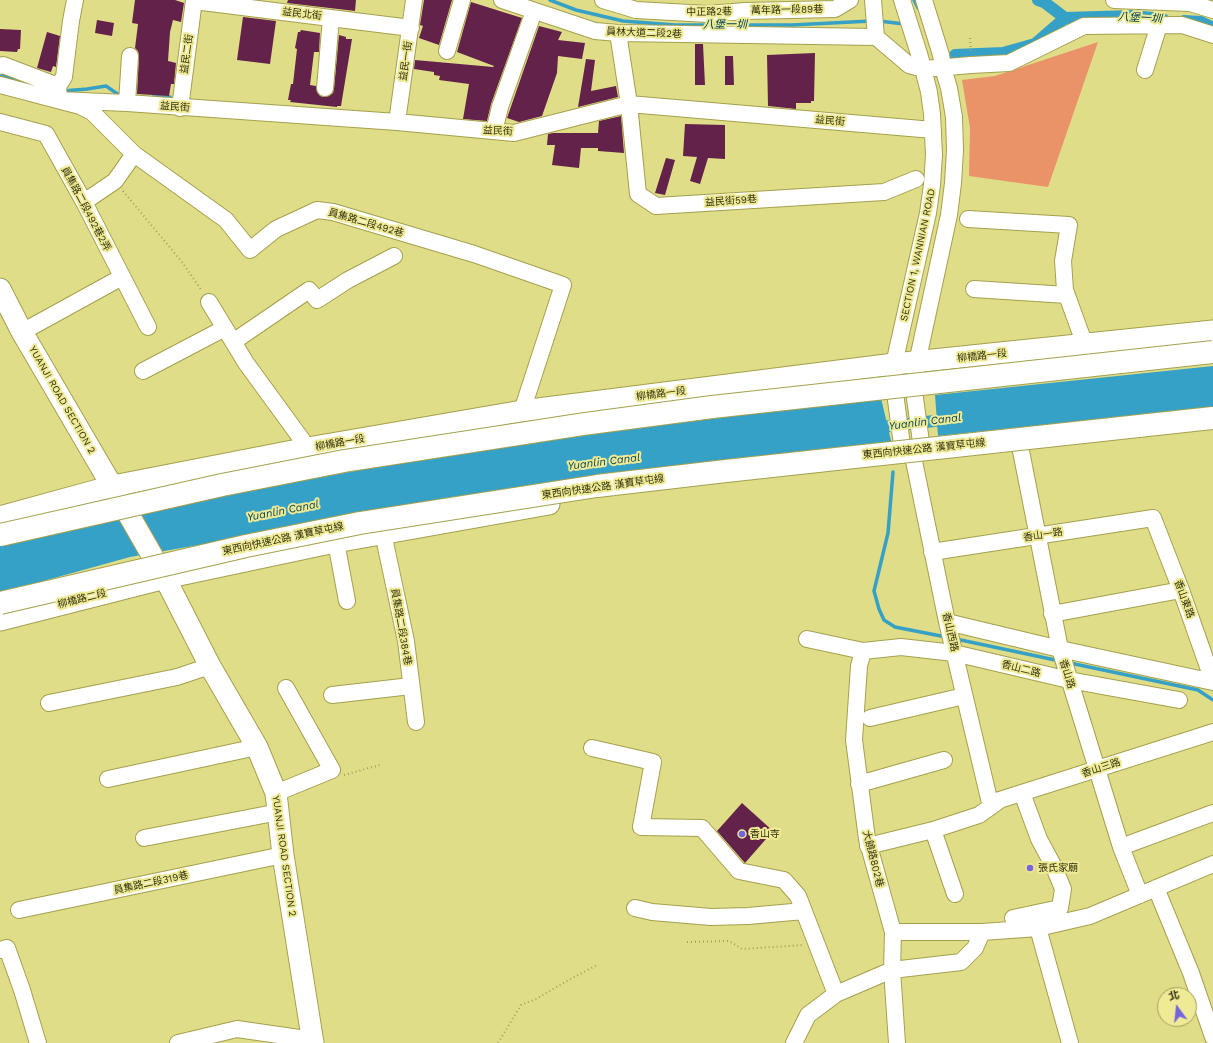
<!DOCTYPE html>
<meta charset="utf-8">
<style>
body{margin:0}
#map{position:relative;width:1213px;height:1043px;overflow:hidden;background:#e0dd89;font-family:"Work Sans","Noto Sans TC",sans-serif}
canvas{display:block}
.north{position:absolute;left:1157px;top:987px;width:40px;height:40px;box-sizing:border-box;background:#eeea96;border:1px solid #a3a05f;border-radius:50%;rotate:345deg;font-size:11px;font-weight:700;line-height:16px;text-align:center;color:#32300d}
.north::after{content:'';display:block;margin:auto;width:14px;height:18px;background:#7664df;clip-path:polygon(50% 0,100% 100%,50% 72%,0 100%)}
</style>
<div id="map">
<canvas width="1213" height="1043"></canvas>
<div class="north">北</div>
</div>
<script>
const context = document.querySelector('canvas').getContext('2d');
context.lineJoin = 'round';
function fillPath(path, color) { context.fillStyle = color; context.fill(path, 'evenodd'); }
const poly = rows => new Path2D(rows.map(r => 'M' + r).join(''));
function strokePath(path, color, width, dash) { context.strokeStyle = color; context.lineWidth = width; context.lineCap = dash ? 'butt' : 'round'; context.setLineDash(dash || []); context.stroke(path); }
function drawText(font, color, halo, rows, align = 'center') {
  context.font = font + ' "Work Sans","Noto Sans TC",sans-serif'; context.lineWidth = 4; context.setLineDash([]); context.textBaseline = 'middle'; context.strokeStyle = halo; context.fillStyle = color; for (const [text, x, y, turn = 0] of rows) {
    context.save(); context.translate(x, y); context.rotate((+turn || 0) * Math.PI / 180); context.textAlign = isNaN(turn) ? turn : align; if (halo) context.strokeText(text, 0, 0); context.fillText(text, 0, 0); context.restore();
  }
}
fillPath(poly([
 [1098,42,1048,187,969,176,970,128,962,80,995,76]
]), '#ea9268');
fillPath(poly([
 [1213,366,1213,407,938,436,935,395],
 [881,398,892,445,588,477,130,557,0,593,0,544,83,521,485,447]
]), '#36a1c7');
strokePath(poly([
 [550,0,576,10,623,21,675,25,792,25,871,21],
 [914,0,918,8],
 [879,21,904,24],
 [0,74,39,87],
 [63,91,87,89,106,86,119,95,123,95],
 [153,97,170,97],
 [893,472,888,533,874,591,879,609,884,620,895,627,946,637],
 [956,639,1060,661],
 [1070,663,1198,690,1213,700]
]), '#36a1c7', 3.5);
strokePath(poly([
 [1038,0,1044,2,1065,18,1132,16,1163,19],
 [1184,21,1201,22,1213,28],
 [955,55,1003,53,1035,44,1065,18],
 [873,428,952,419]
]), '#36a1c7', 12);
fillPath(poly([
 [135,0,175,0,184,3,181,22,173,20,170,32,168,61,176,63,174,84,171,84,169,96,137,94,139,57,138,51,135,48,138,24,132,23],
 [288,0,356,0,355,11,287,3],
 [424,0,452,0,439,45,419,38,423,26,420,25],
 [471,2,522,18,491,104,487,121,463,119,469,84,439,80,440,76,434,75,434,72,414,69,415,60,493,67,494,66,457,52],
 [243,17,276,21,270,64,237,60],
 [97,20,114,23,112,36,95,33],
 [539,26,562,32,558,40,585,43,582,59,558,56,557,73,542,116,519,122,507,118],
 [0,29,21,30,20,49,18,49,17,52,0,51],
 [301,30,320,33,319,52,314,52,310,85,316,86,317,92,320,96,324,97,329,96,333,93,334,89,339,35,346,37,346,39,352,39,341,106,337,106,337,107,290,102,291,100,288,100,291,84,293,84,297,49,295,48,298,32,300,32],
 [47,32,60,36,56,67,53,66,51,72,37,68],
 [695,44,703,44,705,85,695,85],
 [815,53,814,101,811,101,811,103,796,103,796,109,768,106,767,55],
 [725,56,733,56,734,85,725,85],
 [586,59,595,60,591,91,616,86,618,97,578,107],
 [621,116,624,153,598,151,598,148,581,148,579,168,552,165,555,145,547,145,548,134,553,133,598,133,599,121],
 [685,124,725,125,725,159,708,158,700,184,690,181,697,157,683,156],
 [666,158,675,160,665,195,655,193],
 [742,803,773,831,745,863,717,831]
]), '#632249');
const minor = poly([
 [502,0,595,31,618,33,876,37,909,65,924,69,971,65,1009,63,1084,26,1182,25,1213,35],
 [603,0,636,10,708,14,745,11,835,9,850,0],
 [873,0,876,37],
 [902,0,920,57,929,92,932,114,934,155,932,185,928,213,894,364,895,393,902,445,914,461,947,622,990,803,1213,732],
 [1114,0,1190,3,1213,10],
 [194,1,411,28],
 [618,33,629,104,638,194,656,206,884,192,916,179],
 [447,51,462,0],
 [0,66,3,65,58,86],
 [1145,70,1159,25],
 [0,85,80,106,92,112,134,154,226,220,250,250,276,229,302,217,317,210,333,212,474,254,563,285,522,411],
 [325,88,331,18],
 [59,100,127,103,397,122,514,133,629,104,933,130],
 [59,100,58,86,64,77,71,21,75,0],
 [127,103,130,56],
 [180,108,194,0],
 [0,122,46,134,84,202,148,327],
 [397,122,414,0],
 [494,131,500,107,534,11],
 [84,202,115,181,134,154],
 [968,219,1069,225,1063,261,1065,290,1085,345],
 [974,289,1067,295],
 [209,302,246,363,308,448],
 [22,332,122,277],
 [233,342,309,290,317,300,348,280,394,256],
 [143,371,225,328],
 [1020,446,1060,649,1121,847,1140,895],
 [914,460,921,442,914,391,917,363,949,215,953,183,955,150,954,117,949,88,943,68,941,55,924,0],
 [383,533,406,641,416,722],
 [336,542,347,601],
 [932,552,1153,518,1181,590,1213,681],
 [1052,614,1181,590],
 [947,622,1060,649,1213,682],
 [807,639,863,651,901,647,954,653,1069,680,1179,700],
 [863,651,859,666,854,740,867,839,893,932,892,970,897,1043],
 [332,695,411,686],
 [49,703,177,677,210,666],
 [870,718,964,696],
 [592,748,653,762,641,827,702,828,739,871,784,880,798,896,836,994],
 [108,779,257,747],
 [859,784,944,760],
 [276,793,332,770,286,688],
 [933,830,955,894],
 [144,838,279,812],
 [868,846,933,830,979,815,1000,800],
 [1121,847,1213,813],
 [1156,888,1191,973,1213,1037],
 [635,908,652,912,711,917,748,916,804,911],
 [19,910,283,855],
 [1013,918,1060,908,1063,889,1054,867,1039,839,1022,793],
 [1038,928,1070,1043],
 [893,932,982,932,1038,928,1090,916,1213,864],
 [0,950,7,948,22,990,38,1043],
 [178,1043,237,1029,313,1040],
 [794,1043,808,1015,836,994,892,970,961,962,975,948,982,932]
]);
const major = poly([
 [0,289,22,332,126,510,165,578,210,666,257,747,276,793,283,855,313,1043],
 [0,517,113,486,308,448,522,411,894,364,1213,331],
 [0,620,165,578,330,543,549,504]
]);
strokePath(minor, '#a5a04d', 18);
strokePath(major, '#a5a04d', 23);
strokePath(poly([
 [970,38,971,53],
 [123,191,182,262,202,291],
 [344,775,380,765],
 [687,942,729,941,742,949,803,945],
 [498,1043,521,1005,536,999,565,982,597,965]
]), '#a2a05d', 2, [1, 3]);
strokePath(minor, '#fff', 16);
strokePath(major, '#fff', 21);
const highwayBridge = poly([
 [0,535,222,485,344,461,584,424,712,407,1213,352],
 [0,603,246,546,360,523,597,486,726,471,1213,418]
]);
strokePath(highwayBridge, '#a5a04d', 24, []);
strokePath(highwayBridge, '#fff', 22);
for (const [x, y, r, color] of [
 [742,834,4,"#7664df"],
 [1030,868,4,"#7664df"]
]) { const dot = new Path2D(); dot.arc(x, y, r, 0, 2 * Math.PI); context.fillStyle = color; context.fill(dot); strokePath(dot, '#eeea96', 1.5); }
drawText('10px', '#32300d', '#eeea96', [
 ["萬年路一段89巷",787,10,-1],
 ["中正路2巷",709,12,-1],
 ["益民北街",302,14,7],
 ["員林大道二段2巷",644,33,2],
 ["益民二街",187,54,-82],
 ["益民一街",406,61,-82],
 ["益民街",175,107,4],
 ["益民街",830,121,5],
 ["益民街",498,131,3],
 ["益民街59巷",731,201,-4],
 ["員集路二段492巷2弄",86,209,62],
 ["員集路二段492巷",366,223,16],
 ["SECTION 1, WANNIAN ROAD",918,255,-78],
 ["柳橋路一段",982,356,-6],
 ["柳橋路一段",661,394,-7],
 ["YUANJI ROAD SECTION 2",62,400,60],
 ["柳橋路一段",340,443,-10],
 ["東西向快速公路 漢寶草屯線",924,449,-6],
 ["東西向快速公路 漢寶草屯線",603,487,-8],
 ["香山一路",1043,535,-9],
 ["東西向快速公路 漢寶草屯線",283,539,-12],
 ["柳橋路二段",82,599,-14],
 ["香山東路",1184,599,70],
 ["員集路二段384巷",401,627,80],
 ["香山西路",950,632,77],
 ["香山二路",1021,669,14],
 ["香山路",1067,674,73],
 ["香山三路",1101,768,-18],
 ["YUANJI ROAD SECTION 2",284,856,82],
 ["大饒路802巷",873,859,76],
 ["員集路二段319巷",151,883,-12]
]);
drawText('10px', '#32300d', '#eeea96', [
 ["香山寺",750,834],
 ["張氏家廟",1038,868]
], 'left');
drawText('italic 11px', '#014256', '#eeea96', [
 ["八堡一圳",1140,18,3],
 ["八堡一圳",725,25],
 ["Yuanlin Canal",925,422,-7],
 ["Yuanlin Canal",604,462,-7],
 ["Yuanlin Canal",283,511,-11]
]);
</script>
